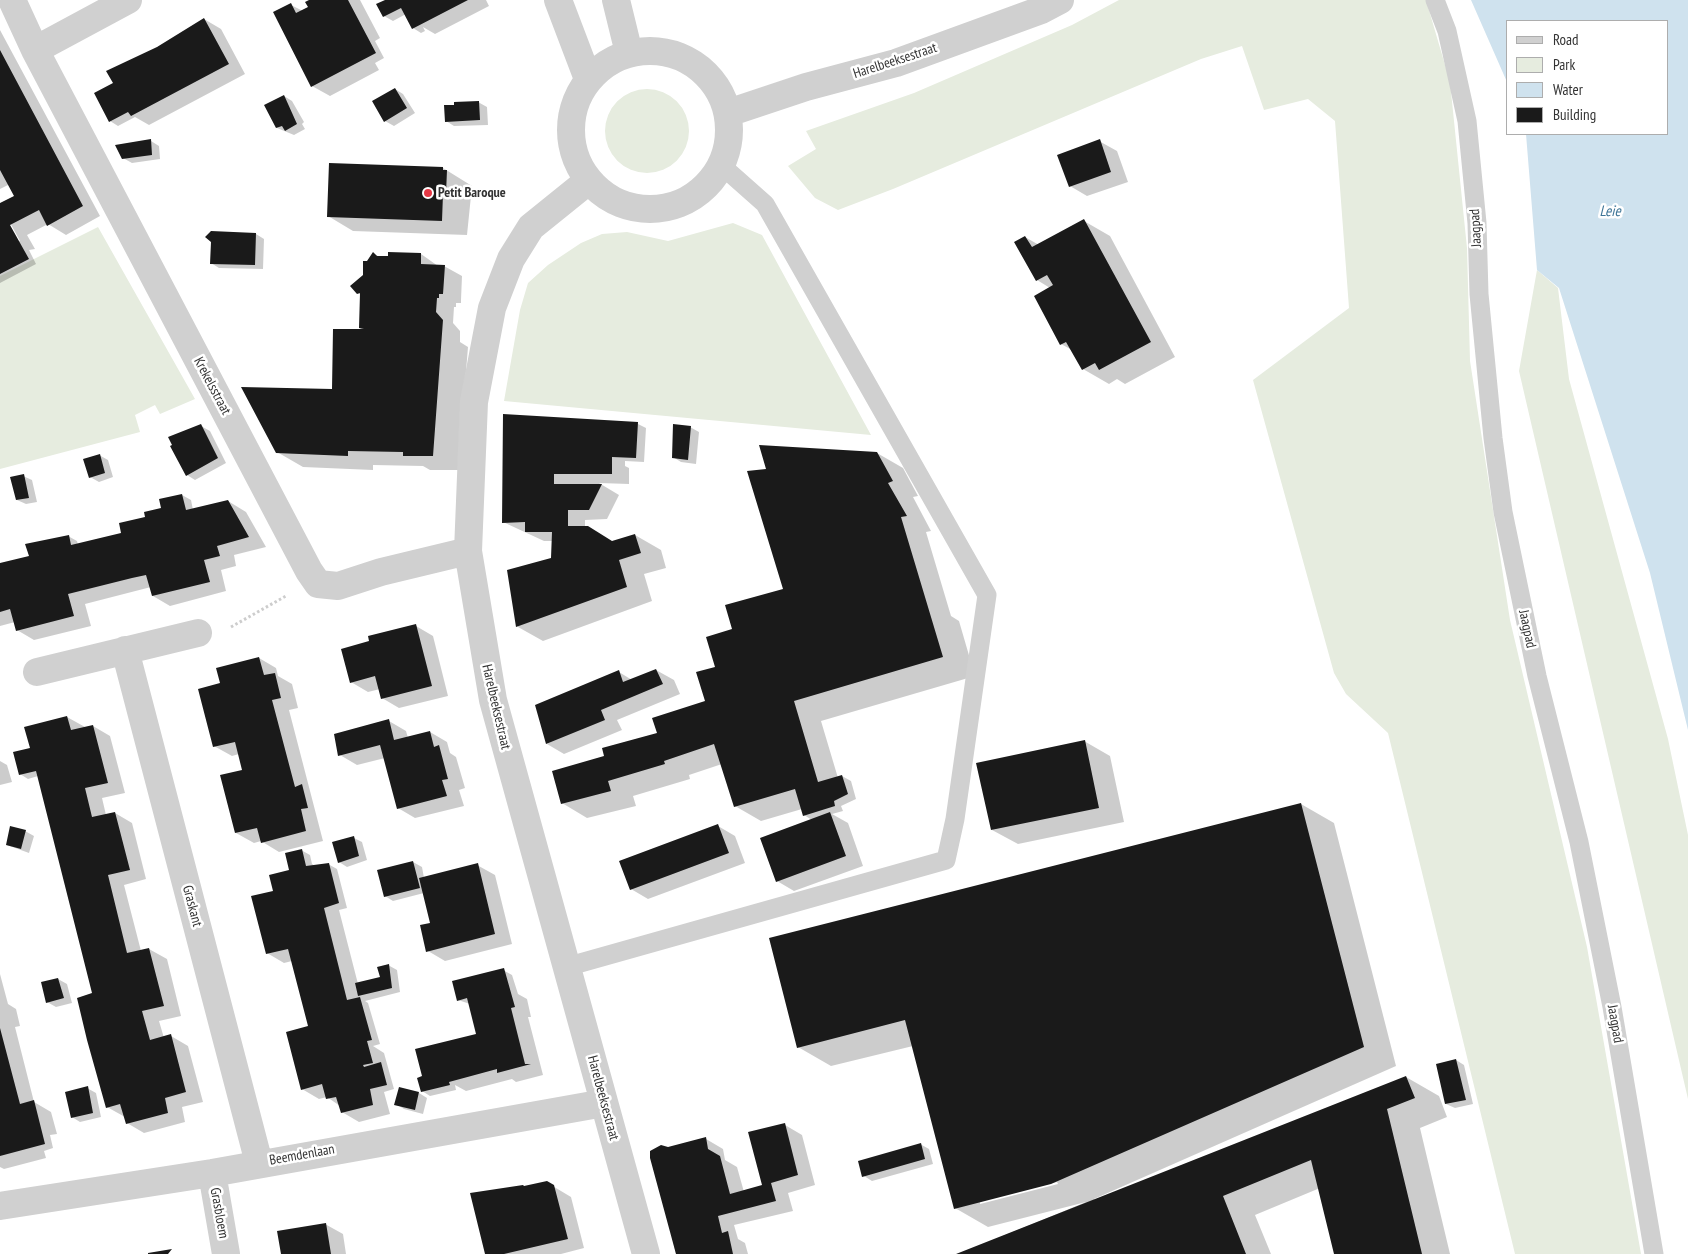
<!DOCTYPE html>
<style>
body{margin:0}
#map{position:relative;width:1688px;height:1254px;overflow:hidden;background:#fff;font-family:"PT Sans Narrow",sans-serif}
canvas{display:block}
.legend{position:absolute;left:1506px;top:20px;width:162px;height:115px;box-sizing:border-box;background:#fff;border:1px solid #adadad;margin:0;padding:6px 9px;list-style:none;font-size:15px;color:#333}
.legend li{display:flex;align-items:center;gap:10px;height:25px}
.legend b{width:25px;border:1px solid #adadad}
</style>
<div id="map">
<canvas width="1688" height="1254"></canvas>
<ul class="legend">
<li><b style="height:6px;background:#d0d0d0"></b>Road</li>
<li><b style="height:14px;background:#e6ecdf"></b>Park</li>
<li><b style="height:14px;background:#cfe2ee"></b>Water</li>
<li><b style="height:14px;background:#1a1a1a"></b>Building</li>
</ul>
</div>
<script>
const context = document.querySelector('canvas').getContext('2d');
context.lineJoin = 'round';
function fillPath(path, color) { context.fillStyle = color; context.fill(path, 'evenodd'); }
const poly = rows => new Path2D(rows.map(r => 'M' + r).join(''));
function strokePath(path, color, width, dash) { context.strokeStyle = color; context.lineWidth = width; context.lineCap = dash ? 'butt' : 'round'; context.setLineDash(dash || []); context.stroke(path); }
function drawText(font, color, halo, rows, align = 'center') {
  context.font = font + ' "PT Sans Narrow",sans-serif'; context.lineWidth = 5; context.setLineDash([]); context.textBaseline = 'middle'; context.strokeStyle = halo; context.fillStyle = color; for (const [text, x, y, turn = 0] of rows) {
    context.save(); context.translate(x, y); context.rotate((+turn || 0) * Math.PI / 180); context.textAlign = isNaN(turn) ? turn : align; if (halo) context.strokeText(text, 0, 0); context.fillText(text, 0, 0); context.restore();
  }
}
fillPath(poly([
 [1119,0,1426,0,1450,82,1467,248,1470,361,1510,620,1587,947,1641,1254,1515,1254,1388,733,1346,694,1334,673,1253,380,1349,308,1335,121,1308,99,1264,110,1242,46,1201,59,893,189,838,210,815,198,788,166,816,149,806,131,914,93,1072,25],
 '605 131a42 42 0 1 1 84 0a42 42 0 1 1-84 0Z',
 [733,223,762,235,871,435,504,401,520,310,528,283,548,265,581,243,602,234,627,232,668,241],
 [98,227,195,399,160,414,155,405,135,415,140,432,0,469,0,276],
 [1537,270,1558,288,1569,379,1668,739,1688,835,1688,1099,1519,371]
]), '#e6ecdf');
fillPath(poly([
 [1471,0,1688,0,1688,730,1650,573,1559,288,1537,270,1526,134,1667,134,1667,21,1507,21,1507,82]
]), '#cfe2ee');
fillPath(poly([
 [312,0,360,0,380,38,375,41,384,58,375,63,379,70,330,96,312,86,291,5,303,11,309,8],
 [387,0,486,0,489,6,435,34,423,27,425,31,421,33,413,28,406,14,393,21,384,16],
 [204,19,221,29,245,74,149,125,135,117,118,126,110,121,114,83,158,48],
 [0,30,100,216,66,235,48,224,27,235,35,249,29,250,36,264,0,283,0,204,16,196,10,184,0,189],
 [8,219,20,241,18,241,6,221],
 [395,89,403,94,415,113,394,126,385,121],
 [284,96,292,101,304,122,302,124,305,129,294,135,277,128],
 [478,102,487,107,488,125,454,126,446,121,455,106],
 [151,141,159,146,160,159,132,163,123,158],
 [1099,141,1117,151,1128,182,1087,196,1070,186],
 [330,165,443,168,472,186,467,235,353,231,328,216],
 [1084,221,1110,236,1175,357,1125,384,1117,379,1109,384,1083,369,1072,350,1061,344,1050,288,1037,280,1016,243,1025,237,1039,245],
 [256,234,264,239,263,269,219,268,211,263],
 [389,253,421,254,438,266,444,266,462,276,461,300,461,303,456,303,456,307,454,307,453,323,460,331,460,342,468,347,458,470,430,470,423,466,373,465,373,470,303,467,277,452,333,391,365,331,360,328,361,295,358,293,367,262,374,254,380,257,389,257],
 [505,416,638,424,646,428,644,462,625,461,625,466,629,468,629,484,599,483,619,495,607,519,585,520,585,527,612,542,635,535,661,550,666,568,644,574,652,601,543,641,518,627,508,571,552,559,553,541,544,541,503,522],
 [201,426,210,431,226,463,195,480,187,475],
 [690,427,699,432,696,464,681,462,673,457],
 [877,453,903,468,918,496,913,497,931,531,926,532,951,616,959,621,975,676,821,721,838,778,842,776,851,781,856,799,841,806,843,811,832,814,848,823,863,866,794,891,777,881,812,820,804,815,802,809,761,821,735,806,722,764,689,775,690,779,633,796,636,806,587,818,562,803,606,757,659,734,706,702,716,668,732,631,784,590],
 [99,455,108,460,113,477,99,482,90,477],
 [23,476,32,480,37,502,26,504,17,500],
 [182,495,191,500,193,510,228,501,246,512,266,547,234,555,236,566,221,570,226,591,170,606,153,596,151,587,85,604,91,626,34,640,17,630,15,622,0,626,0,564,30,557,68,536,77,541,78,545,123,534],
 [416,626,433,636,448,696,399,708,382,698,380,689,368,692,351,682,371,642],
 [259,658,276,668,278,676,292,684,298,708,289,710,323,841,279,852,261,841,254,843,236,833,243,770,239,754,232,756,214,746,221,684],
 [656,670,674,680,680,694,617,720,622,730,564,754,547,744,619,672,632,680],
 [67,717,85,727,93,726,110,736,125,793,102,798,106,815,115,813,132,823,146,879,124,885,141,951,149,949,167,959,181,1016,159,1021,164,1038,171,1036,188,1046,203,1102,182,1107,185,1122,144,1133,127,1123,125,1117,107,1107,94,996,38,776,28,779,20,774,31,749,26,728],
 [389,721,406,731,408,738,430,732,447,742,450,753,456,757,465,788,459,790,464,806,415,818,398,808,385,758,357,765,340,755],
 [1084,741,1110,756,1124,822,1018,844,992,830],
 [0,761,7,765,12,782,0,785],
 [1301,804,1334,823,1396,1066,1094,1199,1095,1201,1406,1077,1439,1096,1447,1117,1420,1128,1450,1254,1336,1254,1320,1188,1255,1215,1271,1254,959,1254,1086,1202,988,1227,955,1208,913,1046,831,1066,798,1047],
 [1057,1182,1058,1184,980,1204,980,1201],
 [718,826,735,836,745,863,648,899,631,889],
 [25,831,34,836,29,853,7,845],
 [354,838,362,842,367,860,347,867,339,862],
 [301,850,310,855,312,864,317,867,328,864,337,869,347,908,339,910,358,984,382,978,388,965,397,970,400,992,365,1001,368,1003,380,1044,373,1046,384,1053,394,1089,384,1092,390,1114,359,1122,342,1112,340,1106,327,1097,319,1099,302,1089,309,1027,292,961,284,963,267,953,274,892,291,871],
 [413,862,422,867,424,878,477,865,495,875,512,944,445,961,428,951,432,923,424,893,393,901,385,896],
 [503,970,512,975,518,994,527,999,531,1017,528,1017,543,1075,516,1082,512,1079,466,1091,455,1085,456,1090,430,1096,422,1091,478,1035,470,1004,458,1000],
 [0,974,8,1004,16,1009,20,1026,15,1027,34,1102,51,1112,57,1134,50,1135,53,1148,44,1151,46,1158,4,1169,0,1167],
 [58,979,67,984,72,1003,56,1007,47,1002],
 [1456,1060,1464,1065,1473,1104,1455,1108,1446,1104],
 [87,1088,96,1093,101,1117,80,1122,72,1117],
 [419,1093,427,1098,423,1114,404,1109,396,1104],
 [785,1125,802,1135,815,1185,788,1193,793,1211,734,1225,738,1239,745,1243,748,1254,676,1254,652,1151,661,1146,668,1148,706,1139,723,1149,725,1160,737,1167,744,1192,763,1186],
 [920,1144,929,1149,933,1164,872,1181,864,1176],
 [546,1182,571,1197,584,1248,561,1254,486,1254,526,1187],
 [325,1224,343,1234,346,1254,282,1254]
]), '#0003');
fillPath(poly([
 [309,0,348,0,376,53,311,87,273,12,291,3,296,13,308,7,305,2],
 [385,0,468,0,412,29,401,8,383,17,376,4],
 [204,18,229,64,131,116,128,112,109,122,94,93,113,83,106,71,157,47],
 [0,50,83,206,47,226,39,210,10,225,29,259,0,274,0,203,14,196,0,170],
 [395,88,407,108,384,122,372,101],
 [284,95,297,124,285,131,282,126,276,128,264,105],
 [479,101,480,120,445,122,444,105,454,105,454,102],
 [151,139,152,155,122,159,115,145],
 [1100,139,1111,172,1069,187,1057,155],
 [329,163,443,167,443,170,447,170,446,194,443,194,442,221,327,217],
 [1084,219,1151,342,1099,370,1095,363,1082,370,1066,342,1060,345,1034,296,1053,285,1047,275,1036,281,1014,242,1025,236,1032,247],
 [211,231,256,233,255,265,210,264,211,242,205,237],
 [373,252,377,256,388,256,388,252,421,253,421,264,445,265,443,294,439,294,439,298,437,298,436,312,443,320,433,456,403,456,403,452,348,451,348,456,276,453,241,387,332,389,333,329,364,329,359,328,360,293,357,294,350,286,363,275,363,261,367,261],
 [503,414,638,422,636,458,612,457,612,474,554,474,554,484,602,484,589,510,568,510,568,526,588,526,612,541,635,534,641,553,619,560,627,587,516,627,507,570,551,558,552,532,525,532,525,522,502,523],
 [201,424,218,458,186,476,170,446,172,445,168,437],
 [673,424,691,426,688,460,672,458],
 [759,445,877,452,893,481,888,483,907,516,901,517,943,657,794,701,818,782,842,775,848,794,834,801,835,806,803,816,795,789,734,807,714,744,664,761,665,764,608,781,611,791,561,804,552,771,604,756,602,748,657,733,652,718,705,701,696,672,715,667,706,637,732,629,725,605,783,589,747,471,766,469],
 [100,454,105,473,89,478,83,459],
 [24,474,29,498,16,500,10,477],
 [182,494,186,510,228,500,249,537,217,546,220,556,204,560,210,582,152,596,146,575,132,578,68,594,74,616,16,631,10,609,0,612,0,563,29,556,25,544,69,535,71,545,121,533,119,523,145,517,144,512,161,508,159,499],
 [416,624,432,686,381,699,375,676,350,683,341,649,369,641,368,636],
 [259,657,264,675,275,673,281,698,272,700,295,787,302,784,308,808,301,809,306,831,261,843,257,828,235,833,220,775,242,770,235,742,213,747,198,689,220,683,216,668],
 [656,669,663,684,601,710,605,720,546,744,535,705,619,670,623,682],
 [67,716,71,730,93,725,108,783,85,788,92,817,115,812,130,870,108,875,127,953,149,948,164,1006,142,1011,150,1040,171,1034,186,1092,165,1098,168,1113,126,1124,120,1104,106,1108,87,1040,77,998,92,993,36,771,19,775,13,752,30,748,24,727],
 [389,719,394,740,430,731,434,747,439,745,448,779,442,780,447,796,397,809,380,745,338,756,334,734],
 [1085,740,1099,808,991,830,976,763],
 [1301,803,1364,1047,1051,1184,954,1209,905,1020,797,1048,769,938],
 [830,812,846,856,776,882,760,838],
 [718,824,729,853,630,890,619,861],
 [10,826,26,830,21,849,6,845],
 [354,836,359,856,338,863,332,842],
 [302,849,306,866,329,863,339,903,324,908,347,1000,360,997,372,1040,367,1041,373,1063,363,1065,364,1067,381,1062,387,1085,370,1089,373,1105,341,1113,336,1097,326,1099,322,1084,301,1090,286,1032,308,1026,288,949,266,954,251,896,273,891,269,875,289,870,285,853],
 [413,861,420,888,384,897,377,870],
 [478,863,495,934,426,952,420,925,430,923,419,878],
 [389,964,392,988,358,996,355,983,380,977,377,967],
 [504,968,515,1007,511,1008,525,1064,531,1064,497,1073,497,1069,449,1082,450,1085,421,1092,417,1078,422,1076,415,1049,476,1034,467,998,457,1001,452,981],
 [58,978,64,998,46,1003,41,982],
 [0,1028,20,1104,34,1100,45,1144,0,1156],
 [1456,1059,1466,1100,1445,1104,1436,1064],
 [1406,1076,1415,1098,1387,1109,1422,1254,1334,1254,1311,1160,1223,1196,1246,1254,956,1254],
 [88,1086,93,1113,71,1118,65,1092],
 [399,1087,419,1092,415,1110,394,1105],
 [785,1123,798,1175,771,1183,776,1201,718,1216,722,1233,728,1231,733,1254,676,1254,650,1158,650,1151,661,1145,668,1147,706,1137,708,1149,720,1156,730,1194,762,1185,748,1132],
 [921,1143,925,1159,862,1177,858,1161],
 [547,1181,554,1185,568,1239,504,1254,485,1254,470,1193,523,1185,524,1186],
 [326,1223,331,1254,281,1254,277,1231],
 [172,1249,168,1254,148,1254,148,1253]
]), '#1a1a1a');
strokePath(poly([
 [231,627,286,596]
]), '#cdcdcd', 3, [2.5, 2.5]);
strokePath(poly([
 [1435,0,1447,31,1467,121,1477,223,1479,294,1493,438,1503,512,1537,676,1579,842,1612,1007,1654,1254],
 [566,967,946,860,955,819,987,595,765,204,721,165]
]), '#d0d0d0', 19);
strokePath(poly([
 [12,0,35,50,309,571,318,584,338,586,381,572,468,551],
 [558,0,588,79],
 [616,0,629,53],
 [35,50,128,0],
 '571 130a79 79 0 1 1 158 0a79 79 0 1 1-158 0Z',
 [728,113,806,87,896,63,1041,10,1060,0],
 [588,181,531,227,511,259,492,308,474,402,468,551,493,700,646,1254],
 [125,650,259,1163],
 [37,672,198,633],
 [212,1173,226,1254],
 [0,1206,212,1173,604,1103]
]), '#d0d0d0', 28);
for (const [x, y, r, color] of [
 [428,193,5,"#e63946"]
]) { const dot = new Path2D(); dot.arc(x, y, r, 0, 2 * Math.PI); context.fillStyle = color; context.fill(dot); strokePath(dot, '#fff', 2); }
drawText('14px', '#333', '#fff', [
 ["Harelbeeksestraat",895,61,-18],
 ["Jaagpad",1476,228,-93],
 ["Krekelsstraat",212,386,62],
 ["Jaagpad",1527,629,78],
 ["Harelbeeksestraat",496,707,77],
 ["Graskant",192,906,75],
 ["Jaagpad",1615,1024,80],
 ["Harelbeeksestraat",603,1098,75],
 ["Beemdenlaan",302,1155,-10],
 ["Grasbloem",219,1213,80]
]);
drawText('bold 14px', '#333', '#fff', [
 ["Petit Baroque",438,193]
], 'left');
drawText('italic 15px', '#3f7597', '#fff', [
 ["Leie",1610,212]
]);
</script>
